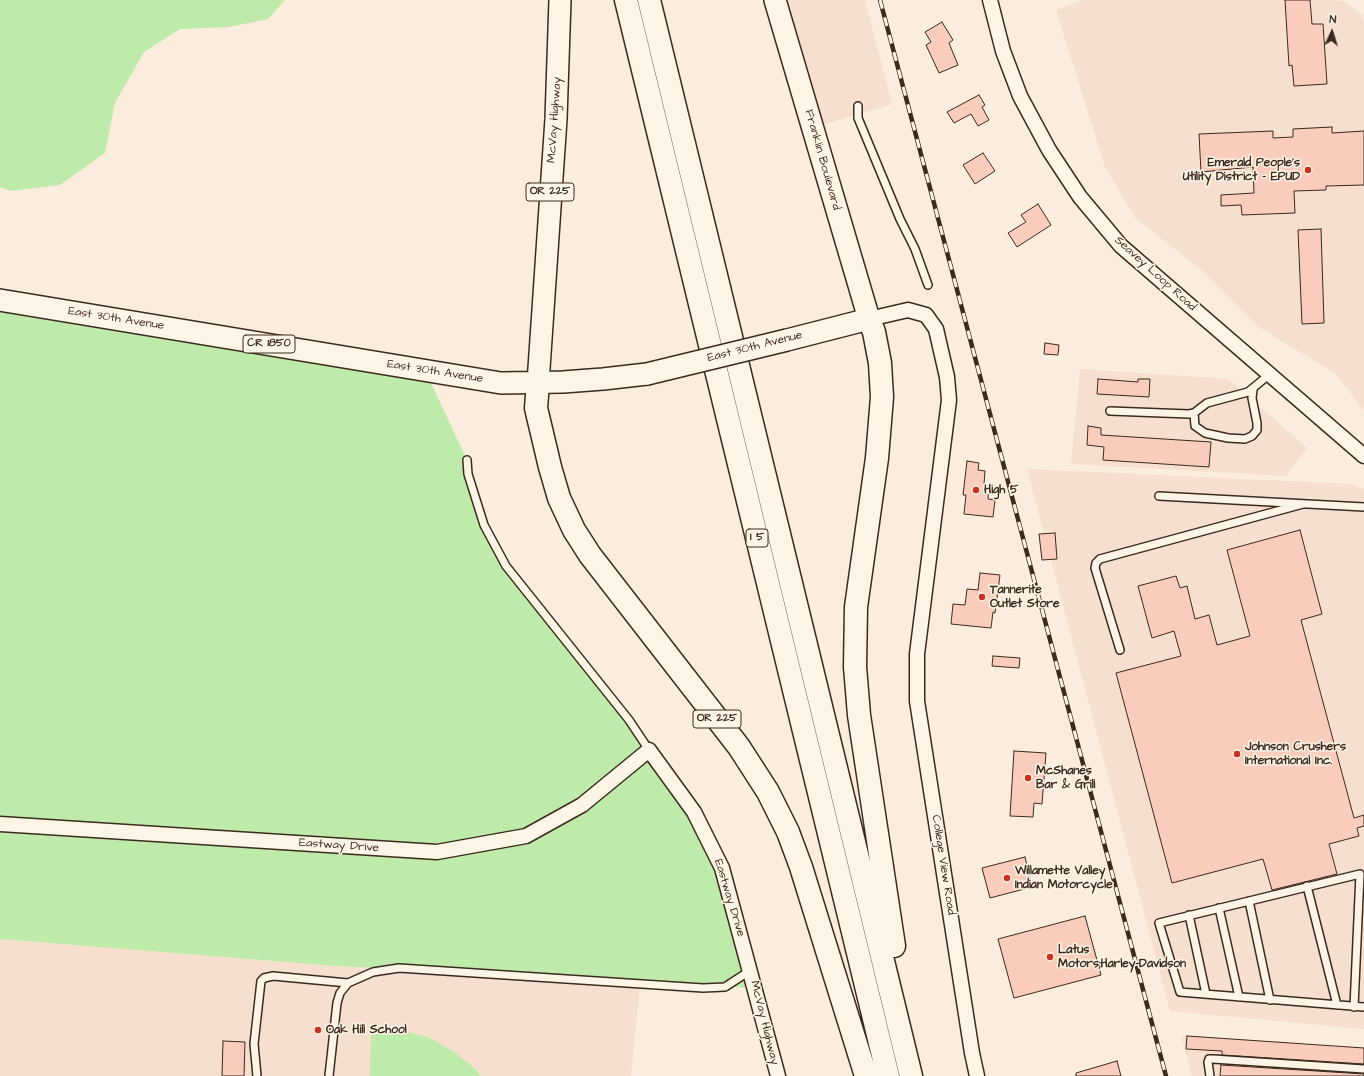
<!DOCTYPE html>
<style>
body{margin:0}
#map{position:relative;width:1364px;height:1076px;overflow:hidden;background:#fbeddd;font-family:"Architects Daughter",sans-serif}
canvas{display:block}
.north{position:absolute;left:1312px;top:12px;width:40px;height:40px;-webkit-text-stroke:3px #fcf5e5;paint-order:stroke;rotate:4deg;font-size:11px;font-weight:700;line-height:16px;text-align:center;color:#3b2a1e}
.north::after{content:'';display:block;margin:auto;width:14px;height:18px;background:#3b2a1e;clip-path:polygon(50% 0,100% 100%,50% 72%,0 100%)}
</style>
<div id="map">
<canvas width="1364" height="1076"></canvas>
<div class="north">N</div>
</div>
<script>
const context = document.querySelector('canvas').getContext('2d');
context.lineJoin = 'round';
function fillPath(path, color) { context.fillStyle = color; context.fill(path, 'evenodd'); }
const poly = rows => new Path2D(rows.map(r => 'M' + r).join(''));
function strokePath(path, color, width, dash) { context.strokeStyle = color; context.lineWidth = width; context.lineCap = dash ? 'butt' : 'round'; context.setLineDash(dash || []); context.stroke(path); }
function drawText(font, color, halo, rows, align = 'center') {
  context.font = font + ' "Architects Daughter",sans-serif'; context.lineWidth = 3; context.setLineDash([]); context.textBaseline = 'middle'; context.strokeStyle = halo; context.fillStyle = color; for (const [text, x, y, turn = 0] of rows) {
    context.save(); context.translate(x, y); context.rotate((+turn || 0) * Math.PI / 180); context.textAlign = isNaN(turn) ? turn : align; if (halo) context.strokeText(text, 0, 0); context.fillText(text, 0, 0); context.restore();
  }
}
fillPath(poly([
 [785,0,865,0,892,104,823,125],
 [1083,0,1329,0,1344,1,1362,15,1364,21,1364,411,1336,374,1257,326,1199,268,1135,218,1105,167,1056,10],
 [1080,369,1229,379,1307,448,1286,476,1071,464],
 [1027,469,1353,484,1364,489,1364,1029,1170,1011],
 [0,939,336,966,640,984,631,1076,0,1076],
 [1181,1036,1364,1048,1364,1076,1192,1076]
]), '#f6dfcf');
fillPath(poly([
 [0,0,285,0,268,19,229,27,180,29,144,52,115,103,105,153,60,185,10,191,0,187],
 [0,300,425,370,467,460,484,525,506,566,629,720,706,836,755,988,336,966,0,939],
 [371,1027,392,1028,428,1037,453,1051,474,1068,481,1076,370,1076]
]), '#beeba9');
const building = poly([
 [1285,0,1310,0,1312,24,1323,24,1327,84,1294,86,1292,65,1289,66,1285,0],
 [942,22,953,40,949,43,958,65,939,73,926,45,931,42,925,32,942,22],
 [979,95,985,105,982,107,989,120,978,126,971,114,954,123,947,112,979,95],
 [1332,127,1332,133,1364,131,1364,185,1326,186,1326,190,1294,191,1295,213,1242,215,1241,205,1221,206,1221,195,1254,193,1253,167,1201,172,1199,134,1273,131,1273,138,1293,137,1293,129,1332,127],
 [983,153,995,171,975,184,963,165,983,153],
 [1038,204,1051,225,1017,247,1008,233,1026,222,1021,215,1038,204],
 [1321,229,1324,323,1302,324,1298,230,1321,229],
 [1045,343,1059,345,1058,355,1044,354,1045,343],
 [1098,379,1138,382,1138,379,1150,379,1149,397,1097,394,1098,379],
 [1088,426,1101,428,1101,435,1211,442,1209,467,1103,460,1104,447,1087,445,1088,426],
 [967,461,979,463,978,470,985,471,984,484,989,485,988,499,995,500,993,517,964,514,966,495,963,495,967,461],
 [1300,530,1322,614,1301,620,1354,818,1364,815,1364,826,1357,828,1359,836,1329,844,1337,874,1272,890,1263,859,1172,883,1116,673,1181,656,1174,631,1152,638,1138,586,1176,576,1180,588,1187,586,1195,619,1209,615,1217,645,1250,636,1227,550,1300,530],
 [1055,533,1057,559,1042,560,1039,534,1055,533],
 [980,573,1000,575,995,613,993,612,991,628,951,624,953,604,965,605,967,589,978,590,980,573],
 [993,656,1020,658,1019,668,992,666,993,656],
 [1014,751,1046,753,1042,804,1034,803,1033,817,1010,816,1014,751],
 [1025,857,1032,887,990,898,982,868,1025,857],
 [1085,916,1101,975,1014,998,998,939,1085,916],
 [1187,1036,1364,1048,1364,1064,1222,1055,1222,1051,1186,1049,1187,1036],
 [223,1041,245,1042,244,1076,222,1076,223,1041],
 [1117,1061,1121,1076,1076,1076,1076,1073,1117,1061],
 [1221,1065,1364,1074,1364,1076,1220,1076,1221,1065]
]);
fillPath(building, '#f9ccbc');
strokePath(building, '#3b2a1e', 1);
const lane = poly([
 [858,106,858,118,900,219,915,249,928,285],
 [1110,411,1189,414,1194,413,1207,403,1248,392,1270,374],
 [1194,413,1195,426,1205,433,1228,438,1245,439,1252,436,1257,430,1257,423,1252,398,1253,390],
 [467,460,468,474,484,525,506,566,629,720,649,750],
 [1159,496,1364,507],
 [1120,650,1095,568,1096,563,1100,559,1303,504],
 [1307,886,1337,1005],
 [1249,901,1270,1000],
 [1219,908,1239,997],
 [1189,915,1206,994],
 [1354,1007,1360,874,1159,923,1180,992,1364,1007],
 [257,1076,254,1044,261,981,264,978,273,976,348,983],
 [329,1076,337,1003,340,993,348,983,373,972,399,968,703,988,725,987,751,970],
 [1210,1076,1208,1062,1209,1059,1213,1059,1364,1069]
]);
const street = poly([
 [990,0,1003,51,1020,96,1049,150,1080,197,1121,246,1364,456],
 [869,319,908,310,926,315,936,329,947,377,949,400,917,654,917,701,972,1053,977,1076],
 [0,824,437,852,526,836,582,805,649,750,694,812,722,868,778,1076]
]);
const primary = poly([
 [775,0,869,319,787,340],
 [0,300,501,383,563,382,603,379,647,374],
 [538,383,556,119,560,0]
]);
const highway = poly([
 [626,0,888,1076],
 [649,0,911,1076],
 [869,319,874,332,880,363,882,397,877,458,856,607,855,667,859,715,894,946],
 [538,383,536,408,550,467,559,498,574,530,590,555,739,747,768,792,788,832,801,867,866,1076]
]);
strokePath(lane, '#3b2a1e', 10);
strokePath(street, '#3b2a1e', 17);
strokePath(primary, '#3b2a1e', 24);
strokePath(highway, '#3b2a1e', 25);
strokePath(lane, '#fcf5e5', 7);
strokePath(street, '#fcf5e5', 14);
strokePath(primary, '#fcf5e5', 21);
strokePath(highway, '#fcf5e5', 22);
const rail = poly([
 [880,0,1166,1076]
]);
strokePath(rail, '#3b2a1e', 4.5);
strokePath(rail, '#fcf5e5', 3, [9]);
const primaryBridge = poly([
 [647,374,787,340]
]);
strokePath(primaryBridge, '#3b2a1e', 24, []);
strokePath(primaryBridge, '#fcf5e5', 21);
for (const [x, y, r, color] of [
 [1308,170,4,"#c8321e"],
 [976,490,4,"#c8321e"],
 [982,597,4,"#c8321e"],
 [1237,754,4,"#c8321e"],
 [1028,778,4,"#c8321e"],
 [1007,878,4,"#c8321e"],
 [1050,957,4,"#c8321e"],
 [318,1030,4,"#c8321e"]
]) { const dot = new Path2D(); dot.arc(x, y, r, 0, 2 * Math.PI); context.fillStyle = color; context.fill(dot); strokePath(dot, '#fcf5e5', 1.5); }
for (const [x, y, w] of [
 [550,192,48],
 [269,344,52],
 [757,538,22],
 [717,719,48]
]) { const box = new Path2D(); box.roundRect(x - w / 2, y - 9, w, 18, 3); context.fillStyle = '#fcf5e5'; context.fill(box); strokePath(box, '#3b2a1e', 1); }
drawText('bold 11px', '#3b2a1e', null, [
 ["OR 225",550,192],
 ["CR 1850",269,344],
 ["I 5",757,538],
 ["OR 225",717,719]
]);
drawText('12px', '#3b2a1e', '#fcf5e5', [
 ["McVay Highway",555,120,-86],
 ["Franklin Boulevard",822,160,74],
 ["Seavey Loop Road",1155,274,42],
 ["East 30th Avenue",116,319,9],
 ["East 30th Avenue",755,347,-14],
 ["East 30th Avenue",435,372,9],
 ["Eastway Drive",339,846,4],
 ["College View Road",943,865,81],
 ["Eastway Drive",729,898,73],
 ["McVay Highway",764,1023,76]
]);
drawText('bold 12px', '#3b2a1e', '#fcf5e5', [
 ["Emerald People's",1300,163,"right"],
 ["Utility District - EPUD",1300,177,"right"],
 ["High 5",984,490],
 ["Tannerite",990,590],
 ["Outlet Store",990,604],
 ["Johnson Crushers",1245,747],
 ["International Inc.",1245,761],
 ["McShanes",1036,771],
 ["Bar & Grill",1036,785],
 ["Willamette Valley",1015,871],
 ["Indian Motorcycle",1015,885],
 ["Latus",1058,950],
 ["Motors;Harley-Davidson",1058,964],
 ["Oak Hill School",326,1030]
], 'left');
</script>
